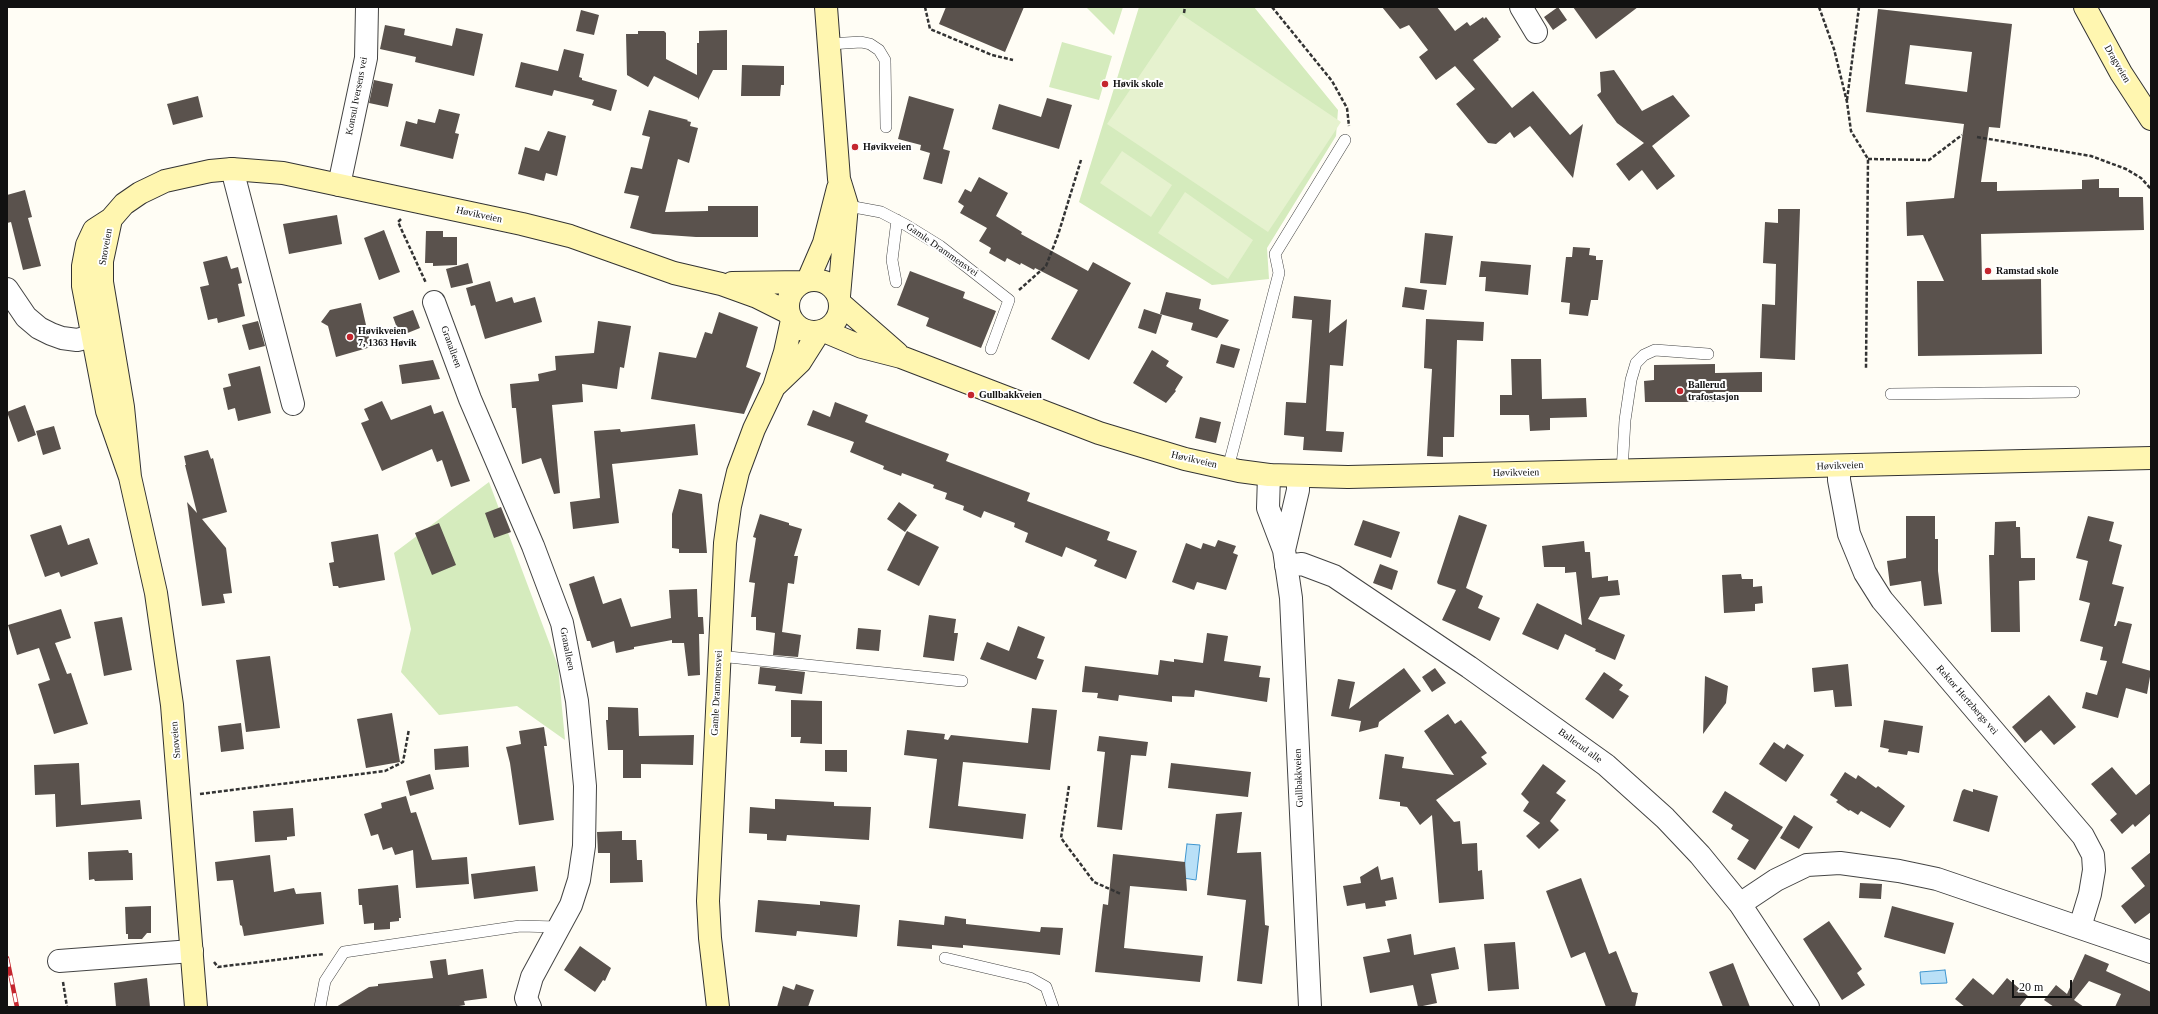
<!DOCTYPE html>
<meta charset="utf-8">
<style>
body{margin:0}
#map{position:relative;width:2158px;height:1014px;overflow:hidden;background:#fffdf5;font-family:Georgia,serif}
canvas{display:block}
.frame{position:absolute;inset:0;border:8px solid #111;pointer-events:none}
.scale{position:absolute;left:2012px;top:980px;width:60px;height:18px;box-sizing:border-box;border:2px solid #111;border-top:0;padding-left:5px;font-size:12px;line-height:14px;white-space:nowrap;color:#111;-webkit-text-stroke:3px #fff;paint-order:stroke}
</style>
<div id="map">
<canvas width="2158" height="1014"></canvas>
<div class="frame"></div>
<div class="scale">20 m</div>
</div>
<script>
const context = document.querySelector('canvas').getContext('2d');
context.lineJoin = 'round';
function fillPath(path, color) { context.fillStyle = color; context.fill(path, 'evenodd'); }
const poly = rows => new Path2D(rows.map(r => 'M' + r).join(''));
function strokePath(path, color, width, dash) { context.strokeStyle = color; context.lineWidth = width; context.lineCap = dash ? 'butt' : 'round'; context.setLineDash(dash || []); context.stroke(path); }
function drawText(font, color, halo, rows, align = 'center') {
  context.font = font + ' Georgia,serif'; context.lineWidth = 4; context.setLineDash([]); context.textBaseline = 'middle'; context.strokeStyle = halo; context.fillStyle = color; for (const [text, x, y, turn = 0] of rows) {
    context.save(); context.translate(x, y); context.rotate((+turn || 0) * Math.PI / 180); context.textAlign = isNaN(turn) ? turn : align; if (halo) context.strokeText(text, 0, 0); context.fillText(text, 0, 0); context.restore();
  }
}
fillPath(poly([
 [1086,7,1123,7,1114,35],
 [1139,7,1254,7,1338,110,1336,136,1267,248,1269,279,1212,285,1079,202],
 [1062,42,1112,56,1099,100,1049,87],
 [489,482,558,666,565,740,517,706,439,715,401,672,411,629,394,553]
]), '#d5ebbd');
fillPath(poly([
 [1181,14,1341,122,1268,232,1107,124],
 [1122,151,1172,185,1151,217,1100,183],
 [1185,192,1253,240,1228,279,1158,233]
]), '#e6f2cf');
const water = poly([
 [1187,844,1200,845,1196,880,1183,878,1187,844],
 [1945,970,1947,983,1921,984,1920,972,1945,970]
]);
fillPath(water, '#b9e0f7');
strokePath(water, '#3f96cf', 1);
fillPath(poly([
 [946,7,1024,7,1005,52,939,24],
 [1382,7,1437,7,1455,31,1467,22,1470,26,1483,17,1484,19,1486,17,1501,37,1498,39,1499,40,1473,60,1512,108,1533,91,1570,135,1583,124,1573,178,1530,126,1514,138,1510,132,1496,144,1488,143,1456,104,1475,89,1455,66,1436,80,1419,57,1428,50,1409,25,1400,29],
 [1558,7,1567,20,1553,30,1544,17],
 [1573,7,1638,7,1596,39],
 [1878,9,2012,24,2000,128,1989,127,1981,182,1997,182,1997,191,2082,189,2082,180,2099,179,2099,188,2119,188,2119,197,2143,197,2144,230,1981,234,1982,280,2041,279,2042,354,1918,356,1917,281,1944,281,1923,235,1907,236,1906,202,1954,198,1964,124,1866,112],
 [1910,45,1972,52,1967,92,1905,84],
 [581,10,599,15,594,35,576,31],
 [385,25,405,29,404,35,452,46,456,28,483,34,474,76,415,62,416,57,380,49],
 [727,30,727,70,713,70,698,100,698,98,654,76,648,87,627,75,626,34,638,34,638,31,664,31,666,33,666,59,697,75,697,43,699,43,699,31],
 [564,49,584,54,579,77,582,78,582,80,617,90,611,111,592,105,594,100,554,90,552,96,515,87,521,62,558,71],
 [742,65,784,66,784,85,781,85,780,96,741,96],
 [1614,70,1642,111,1673,95,1690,116,1652,146,1675,176,1657,190,1642,170,1629,181,1616,164,1644,143,1617,123,1597,95,1601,92,1600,72],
 [374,80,393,84,388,107,369,103],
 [198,96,203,117,173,125,167,104],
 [909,96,954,109,943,149,950,151,942,184,923,179,930,153,920,150,921,145,898,139],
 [1047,98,1072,105,1059,149,992,129,999,104,1041,117],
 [439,109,460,114,455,133,459,134,453,159,400,146,406,121,417,124,418,119,435,123],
 [649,110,688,120,687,121,691,122,690,126,698,128,689,163,678,159,665,212,708,211,708,206,758,206,758,237,696,237,653,234,630,228,639,196,624,193,631,167,642,169,650,137,642,135],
 [548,131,566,136,557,176,546,173,544,181,518,174,525,147,539,151],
 [979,177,1008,193,996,216,1022,232,1021,234,1088,271,1093,262,1131,283,1089,360,1051,339,1078,290,1035,268,1034,270,1021,263,1020,265,1007,258,1005,262,989,253,991,248,979,241,987,228,960,213,964,206,958,202,965,189,971,192],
 [25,190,32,217,28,218,41,266,23,270,11,222,7,223,7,195],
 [1778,209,1800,209,1795,360,1760,358,1762,304,1775,305,1776,264,1763,263,1765,222,1778,223],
 [337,215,342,244,289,254,283,224],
 [384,230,400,272,379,280,364,238],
 [426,231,443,231,443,237,457,237,457,265,433,266,433,263,425,263],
 [1425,233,1453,236,1446,285,1420,283],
 [1573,247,1590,248,1589,255,1596,256,1596,260,1603,260,1598,300,1591,300,1588,316,1569,314,1570,303,1561,302,1566,257,1572,257],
 [227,256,231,269,238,267,242,283,238,284,245,316,218,323,217,318,208,320,200,287,209,285,203,262],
 [1481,261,1531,265,1528,295,1485,291,1486,277,1479,277],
 [468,263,473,283,451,288,446,269],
 [910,271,965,292,963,298,996,311,981,348,926,326,929,318,897,305],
 [490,281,496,302,512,297,514,303,535,297,542,322,485,339,475,305,471,306,466,288],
 [1405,287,1427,290,1424,310,1402,307],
 [1166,292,1201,299,1199,309,1229,320,1217,338,1191,330,1193,323,1160,314],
 [1294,296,1331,300,1329,333,1347,319,1343,366,1330,365,1326,431,1344,432,1342,452,1303,450,1304,437,1284,435,1286,402,1306,403,1312,320,1292,318],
 [361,303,371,347,336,357,328,326,321,322,330,310],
 [1144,309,1162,315,1156,334,1138,328],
 [413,310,420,328,400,336,393,317],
 [719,312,758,327,746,367,761,373,744,414,651,399,659,352,696,358,705,332,712,334],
 [1426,319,1484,322,1483,341,1457,340,1454,437,1443,437,1443,457,1427,456,1432,369,1424,368],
 [258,321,265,346,249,350,242,325],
 [598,321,631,326,624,368,620,367,617,389,582,384,583,402,552,405,560,493,554,494,541,458,522,464,516,408,512,408,510,384,539,381,538,374,556,370,555,356,594,353],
 [1221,344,1240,349,1234,368,1216,363],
 [1152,350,1169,361,1166,366,1183,377,1175,390,1176,391,1166,403,1133,383],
 [1511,359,1541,359,1542,399,1586,398,1587,417,1550,418,1550,430,1530,431,1529,415,1500,415,1500,395,1512,395],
 [433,360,440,379,402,384,399,365],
 [1715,364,1715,373,1762,372,1762,392,1715,392,1716,402,1645,402,1644,381,1654,380,1654,365],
 [260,366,271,413,238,421,235,408,228,410,223,388,231,386,228,374],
 [382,401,391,420,431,405,434,414,443,411,470,481,451,487,442,460,437,462,432,449,382,471,361,423,369,420,364,409],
 [835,402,868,415,865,422,949,454,946,461,1030,493,1027,501,1110,532,1107,540,1137,551,1126,579,1094,566,1097,560,1066,547,1062,557,1025,542,1028,533,1014,527,1015,523,984,511,981,518,963,510,964,506,945,499,947,493,933,488,934,485,902,473,901,476,883,469,884,466,850,452,854,442,807,425,813,410,830,417],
 [25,405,36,435,18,442,7,412],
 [1200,417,1221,422,1216,443,1195,438],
 [695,424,698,455,612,464,619,523,573,529,570,502,600,498,594,431,620,429,621,432],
 [54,426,61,449,43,455,36,431],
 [208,450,211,459,213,458,227,512,202,519,226,548,232,593,223,594,225,603,202,606,187,502,197,513,185,465,186,465,184,456],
 [679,489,702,494,707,553,679,553,679,549,672,548,672,514],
 [899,502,917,515,905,532,887,519],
 [501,507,511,532,494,538,485,513],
 [760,514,789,523,789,525,802,529,794,556,798,556,794,584,788,583,782,632,801,635,798,657,773,655,775,633,756,630,756,617,751,617,755,583,749,582,756,538,753,537],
 [1459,515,1487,525,1466,588,1483,596,1478,608,1500,618,1490,641,1442,620,1456,590,1438,584,1437,582],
 [1906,516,1935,516,1935,539,1938,539,1938,571,1942,604,1924,606,1921,581,1890,586,1887,561,1906,558],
 [2088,516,2114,522,2109,541,2122,545,2112,584,2124,587,2114,626,2116,626,2118,621,2132,624,2122,663,2151,671,2147,694,2126,688,2118,718,2082,708,2086,692,2097,695,2107,661,2100,660,2103,647,2080,641,2090,603,2079,600,2088,561,2076,558],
 [1363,520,1400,532,1391,558,1354,545],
 [2016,521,2016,527,2020,527,2021,558,2035,558,2035,580,2019,581,2020,632,1991,632,1989,555,1994,555,1995,522],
 [439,523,456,565,432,575,415,533],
 [61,525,68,545,89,538,98,564,61,577,59,572,45,577,30,535],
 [907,531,939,547,919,586,887,570],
 [378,534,385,580,339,588,338,586,333,586,329,563,334,562,331,542],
 [1218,540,1236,546,1233,553,1238,555,1226,590,1197,582,1194,590,1172,582,1186,543,1201,549,1203,543,1215,547],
 [1584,541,1585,552,1590,552,1592,578,1608,576,1608,581,1618,580,1620,595,1600,597,1588,619,1625,635,1615,660,1595,651,1596,649,1565,634,1558,650,1522,634,1537,603,1582,625,1576,572,1565,573,1565,567,1544,567,1542,546],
 [1380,564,1398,571,1392,590,1373,583],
 [1741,574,1742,579,1753,579,1753,587,1762,586,1763,603,1755,604,1755,611,1724,613,1722,575],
 [594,576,603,604,621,598,631,627,671,618,669,590,697,589,698,617,703,617,704,634,699,634,700,675,688,676,684,643,672,643,672,640,634,647,634,649,616,653,614,641,592,648,590,641,587,641,569,584],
 [61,609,71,638,55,643,67,674,71,673,88,724,54,734,38,684,50,680,39,648,17,655,8,625],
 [929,615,956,619,954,633,958,633,954,661,923,657],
 [122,617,132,670,104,676,94,622],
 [1018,626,1045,637,1037,658,1044,660,1036,680,980,659,987,642,1009,651],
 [858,628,881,630,879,651,856,649],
 [1207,633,1228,636,1224,661,1261,666,1259,677,1270,678,1267,702,1195,690,1194,697,1172,696,1172,702,1119,695,1118,701,1097,698,1098,693,1082,692,1085,666,1158,675,1160,660,1174,662,1174,659,1203,663],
 [270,656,280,728,246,732,236,660],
 [1848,664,1852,706,1835,707,1833,690,1814,692,1812,668],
 [760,667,805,672,802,694,775,691,776,686,758,684],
 [1404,668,1421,691,1379,722,1378,727,1359,732,1361,721,1331,716,1338,679,1355,682,1349,709],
 [1435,668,1446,683,1432,692,1422,677],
 [1604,672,1623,685,1619,690,1629,696,1613,719,1585,699],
 [1705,676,1728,686,1726,703,1703,734],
 [2049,695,2076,727,2054,745,2041,730,2025,743,2012,727],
 [791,700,822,701,822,744,800,743,801,737,791,737],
 [608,707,638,708,639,736,694,735,693,765,641,764,641,778,623,778,623,750,608,750,606,720,608,720],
 [1032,708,1057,710,1050,770,963,762,958,806,1026,814,1023,839,929,828,937,759,904,755,907,730,945,734,944,739,948,740,951,735,1028,743],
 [392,713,400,762,366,768,357,719],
 [1448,714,1455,724,1461,720,1487,753,1481,757,1487,764,1436,800,1454,822,1460,821,1462,844,1477,843,1478,871,1482,870,1484,899,1439,903,1432,815,1420,825,1407,807,1400,806,1400,802,1379,799,1385,754,1404,757,1402,768,1454,775,1424,731],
 [1884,720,1923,726,1919,753,1908,751,1907,755,1888,752,1889,749,1880,747],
 [241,723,244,749,221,752,218,726],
 [544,727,547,746,544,746,554,820,519,825,510,763,506,747,521,744,519,731],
 [1099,736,1148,742,1146,756,1131,755,1122,830,1097,827,1105,752,1097,751],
 [1774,742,1784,749,1787,744,1804,755,1786,782,1759,764],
 [468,746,469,767,435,770,434,749],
 [825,750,847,750,847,772,825,771],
 [79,763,81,805,140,800,142,819,56,827,55,794,35,795,34,765],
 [1171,763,1251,772,1248,797,1168,788],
 [1543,764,1566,781,1556,793,1566,800,1550,821,1559,830,1539,849,1526,836,1540,823,1523,811,1529,802,1521,794],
 [2112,767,2136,795,2151,783,2151,813,2135,827,2133,824,2122,834,2110,820,2117,814,2091,784],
 [1845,772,1856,779,1858,775,1876,788,1878,786,1905,806,1890,828,1861,811,1858,815,1850,810,1849,811,1836,802,1838,800,1830,795],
 [430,774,434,789,410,796,406,781],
 [1964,789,1973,792,1973,789,1998,796,1989,832,1953,821,1962,791],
 [1725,791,1783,827,1755,870,1737,859,1749,840,1731,829,1733,825,1712,812],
 [406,796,411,813,416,812,432,860,467,857,469,884,416,888,413,850,395,855,392,847,383,850,378,834,371,836,364,814,382,808,381,803],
 [775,799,834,802,834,806,871,807,869,840,787,835,786,841,767,840,767,834,749,833,750,807,775,809],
 [293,808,295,836,287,837,287,840,255,842,253,811],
 [1242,812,1237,853,1261,852,1265,925,1269,926,1262,984,1237,981,1246,900,1207,895,1216,814],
 [1794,815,1813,827,1799,849,1780,838],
 [622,831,622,840,636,840,637,860,642,860,643,882,610,883,610,853,598,853,597,832],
 [128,850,129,853,132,853,133,880,95,881,94,879,89,880,88,852],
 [2151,852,2151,912,2135,924,2121,906,2145,886,2131,868],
 [1113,854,1185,862,1187,891,1130,886,1124,948,1203,956,1200,982,1095,972,1103,904,1108,905],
 [270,855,274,892,294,888,296,894,321,892,324,924,244,936,242,926,240,925,233,880,217,881,215,862],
 [535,866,538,891,474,899,471,874],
 [1378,866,1381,880,1393,877,1397,899,1385,901,1386,906,1366,909,1365,903,1347,906,1343,886,1361,883,1360,877],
 [1581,878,1609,954,1616,951,1632,992,1638,993,1635,1007,1606,1007,1585,952,1571,958,1546,891],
 [1860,883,1882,884,1881,899,1859,898],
 [398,885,401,918,399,918,399,921,390,922,390,929,374,930,374,923,364,924,362,905,359,905,358,889],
 [758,900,820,905,820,901,860,905,857,937,797,931,796,936,755,932],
 [151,906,151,933,147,933,142,939,128,939,128,934,126,934,125,907],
 [1892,906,1954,923,1945,954,1884,937],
 [945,916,966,919,966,924,1040,932,1041,927,1063,928,1060,955,963,945,963,948,932,945,932,949,897,946,899,920,944,925],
 [1829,921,1862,969,1857,973,1865,985,1842,1000,1803,939],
 [1411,934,1414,955,1455,947,1459,969,1431,974,1437,1003,1418,1007,1413,985,1370,993,1363,957,1390,952,1387,939],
 [1515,942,1519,989,1488,991,1484,944],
 [580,946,611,968,605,981,603,980,595,992,564,970],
 [2085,954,2109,964,2106,971,2151,992,2151,1007,2115,1007,2121,994,2089,981,2074,1000,2084,1007,2054,1007,2044,1000,2056,985,2067,994],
 [446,959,448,975,483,969,487,998,464,1001,465,1005,453,1007,336,1007,369,987,378,986,378,984,433,978,430,961],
 [1733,963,1750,1007,1723,1007,1709,972],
 [147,978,150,1007,116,1007,114,983],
 [1973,978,1993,995,2007,978,2028,996,2019,1007,1965,1007,1955,999],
 [796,984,814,990,808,1007,777,1007,783,986,794,990]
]), '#5a524d');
const service = poly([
 [829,44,861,42,870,44,879,50,885,60,886,127],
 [843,205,881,212,906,225,940,246,1009,300,991,349],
 [896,282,892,260,897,220],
 [1891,394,2074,392],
 [1228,468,1279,273,1275,254,1345,140],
 [1622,471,1625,420,1631,380,1636,363,1644,355,1655,350,1708,354],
 [719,656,962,681],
 [945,958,1030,978,1046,987,1053,1007],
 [320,1007,325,981,344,952,520,926,557,927]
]);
const minor = poly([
 [1521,7,1536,32],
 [232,169,293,404],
 [339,185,366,58,367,7],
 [7,289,26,317,39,328,51,334,62,338,77,340,109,332],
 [434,302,470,399,533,546,562,623,577,701,585,786,584,846,579,880,571,905,532,977,526,998,530,1007],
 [1839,466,1839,480,1849,534,1865,573,1882,600,2083,836,2093,855,2094,870,2090,894,2080,927],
 [1269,475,1268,508,1284,550,1291,598,1310,1007],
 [1284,550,1298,490,1298,477],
 [1286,566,1302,564,1334,576,1469,667,1606,765,1665,818,1700,855,1740,904,1808,1007],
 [1740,904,1776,880,1807,865,1840,863,1899,871,1937,879,2151,952],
 [59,961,192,951]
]);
const secondary = poly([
 [826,7,839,179,847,205,839,296],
 [2085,7,2121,73,2151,119],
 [111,219,102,261,102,282,123,407,130,477,156,593,172,705,196,1007],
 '788 306a26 26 0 1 1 52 0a26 26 0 1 1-52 0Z',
 [808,280,824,243,838,188],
 [732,283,803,282],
 [841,304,897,353],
 [824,331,862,347,901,357,1099,433,1185,459,1239,471,1269,475,1348,477,2151,458],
 [776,385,800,362,819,332],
 [130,477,107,411,83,286,83,266,87,245,94,230,111,219,124,204,140,193,165,181,210,171,232,169,283,173,522,224,570,236,674,273,721,284,757,297,789,313],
 [718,1007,710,938,708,901,725,543,730,506,738,472,754,429,774,387,785,352,792,320]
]);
strokePath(service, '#444', 12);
strokePath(minor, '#444', 24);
strokePath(secondary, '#333', 24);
strokePath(poly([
 [925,7,930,29,992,55,1013,60],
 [1272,7,1332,81,1347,108,1349,126],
 [1819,7,1834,49,1847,102,1851,131,1868,159,1866,368],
 [1184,13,1185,7],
 [1847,100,1859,7],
 [1977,137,2091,156,2126,169,2141,178,2151,189],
 [1868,159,1929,160,1962,135],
 [401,219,398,222,426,283],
 [1019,290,1046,266,1058,235,1081,160],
 [1069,786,1061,838,1094,882,1121,894],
 [200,794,385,771,403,762,409,729],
 [214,962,218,967,324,954],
 [63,982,67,1007]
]), '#333', 2.5, [4, 2]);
strokePath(service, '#fff', 11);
strokePath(minor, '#fff', 22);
strokePath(secondary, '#fff6b0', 22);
const rail = poly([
 [7,958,17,1007]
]);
strokePath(rail, '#c4262e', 4.5);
strokePath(rail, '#fff', 3, [9]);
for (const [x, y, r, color] of [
 [1105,84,4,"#c4262e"],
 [855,147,4,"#c4262e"],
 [1988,271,4,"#c4262e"],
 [350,337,4,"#c4262e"],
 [1680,391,4,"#c4262e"],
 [971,395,4,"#c4262e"]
]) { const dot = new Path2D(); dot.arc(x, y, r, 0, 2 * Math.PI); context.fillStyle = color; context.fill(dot); strokePath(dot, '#fff', 1.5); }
drawText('10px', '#111', '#fff', [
 ["Dragveien",2117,64,60],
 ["Konsul Iversens vei",357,96,-79],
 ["Høvikveien",479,215,12],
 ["Snoveien",106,247,-80],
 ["Gamle Drammensvei",942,250,35],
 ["Granalleen",451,347,70],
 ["Høvikveien",1194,460,13],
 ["Høvikveien",1840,466,-2],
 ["Høvikveien",1516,473,-1],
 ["Granalleen",567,649,79],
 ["Gamle Drammensvei",717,693,-87],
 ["Rektor Hertzbergs vei",1967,700,49],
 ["Snoveien",176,740,-95],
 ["Ballerud alle",1580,746,36],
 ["Gullbakkveien",1299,778,-92]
]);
drawText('bold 10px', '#111', '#fff', [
 ["Høvik skole",1113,84],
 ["Høvikveien",863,147],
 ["Ramstad skole",1996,271],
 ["Høvikveien",358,331],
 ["7, 1363 Høvik",358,343],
 ["Ballerud",1688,385],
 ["trafostasjon",1688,397],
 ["Gullbakkveien",979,395]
], 'left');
</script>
